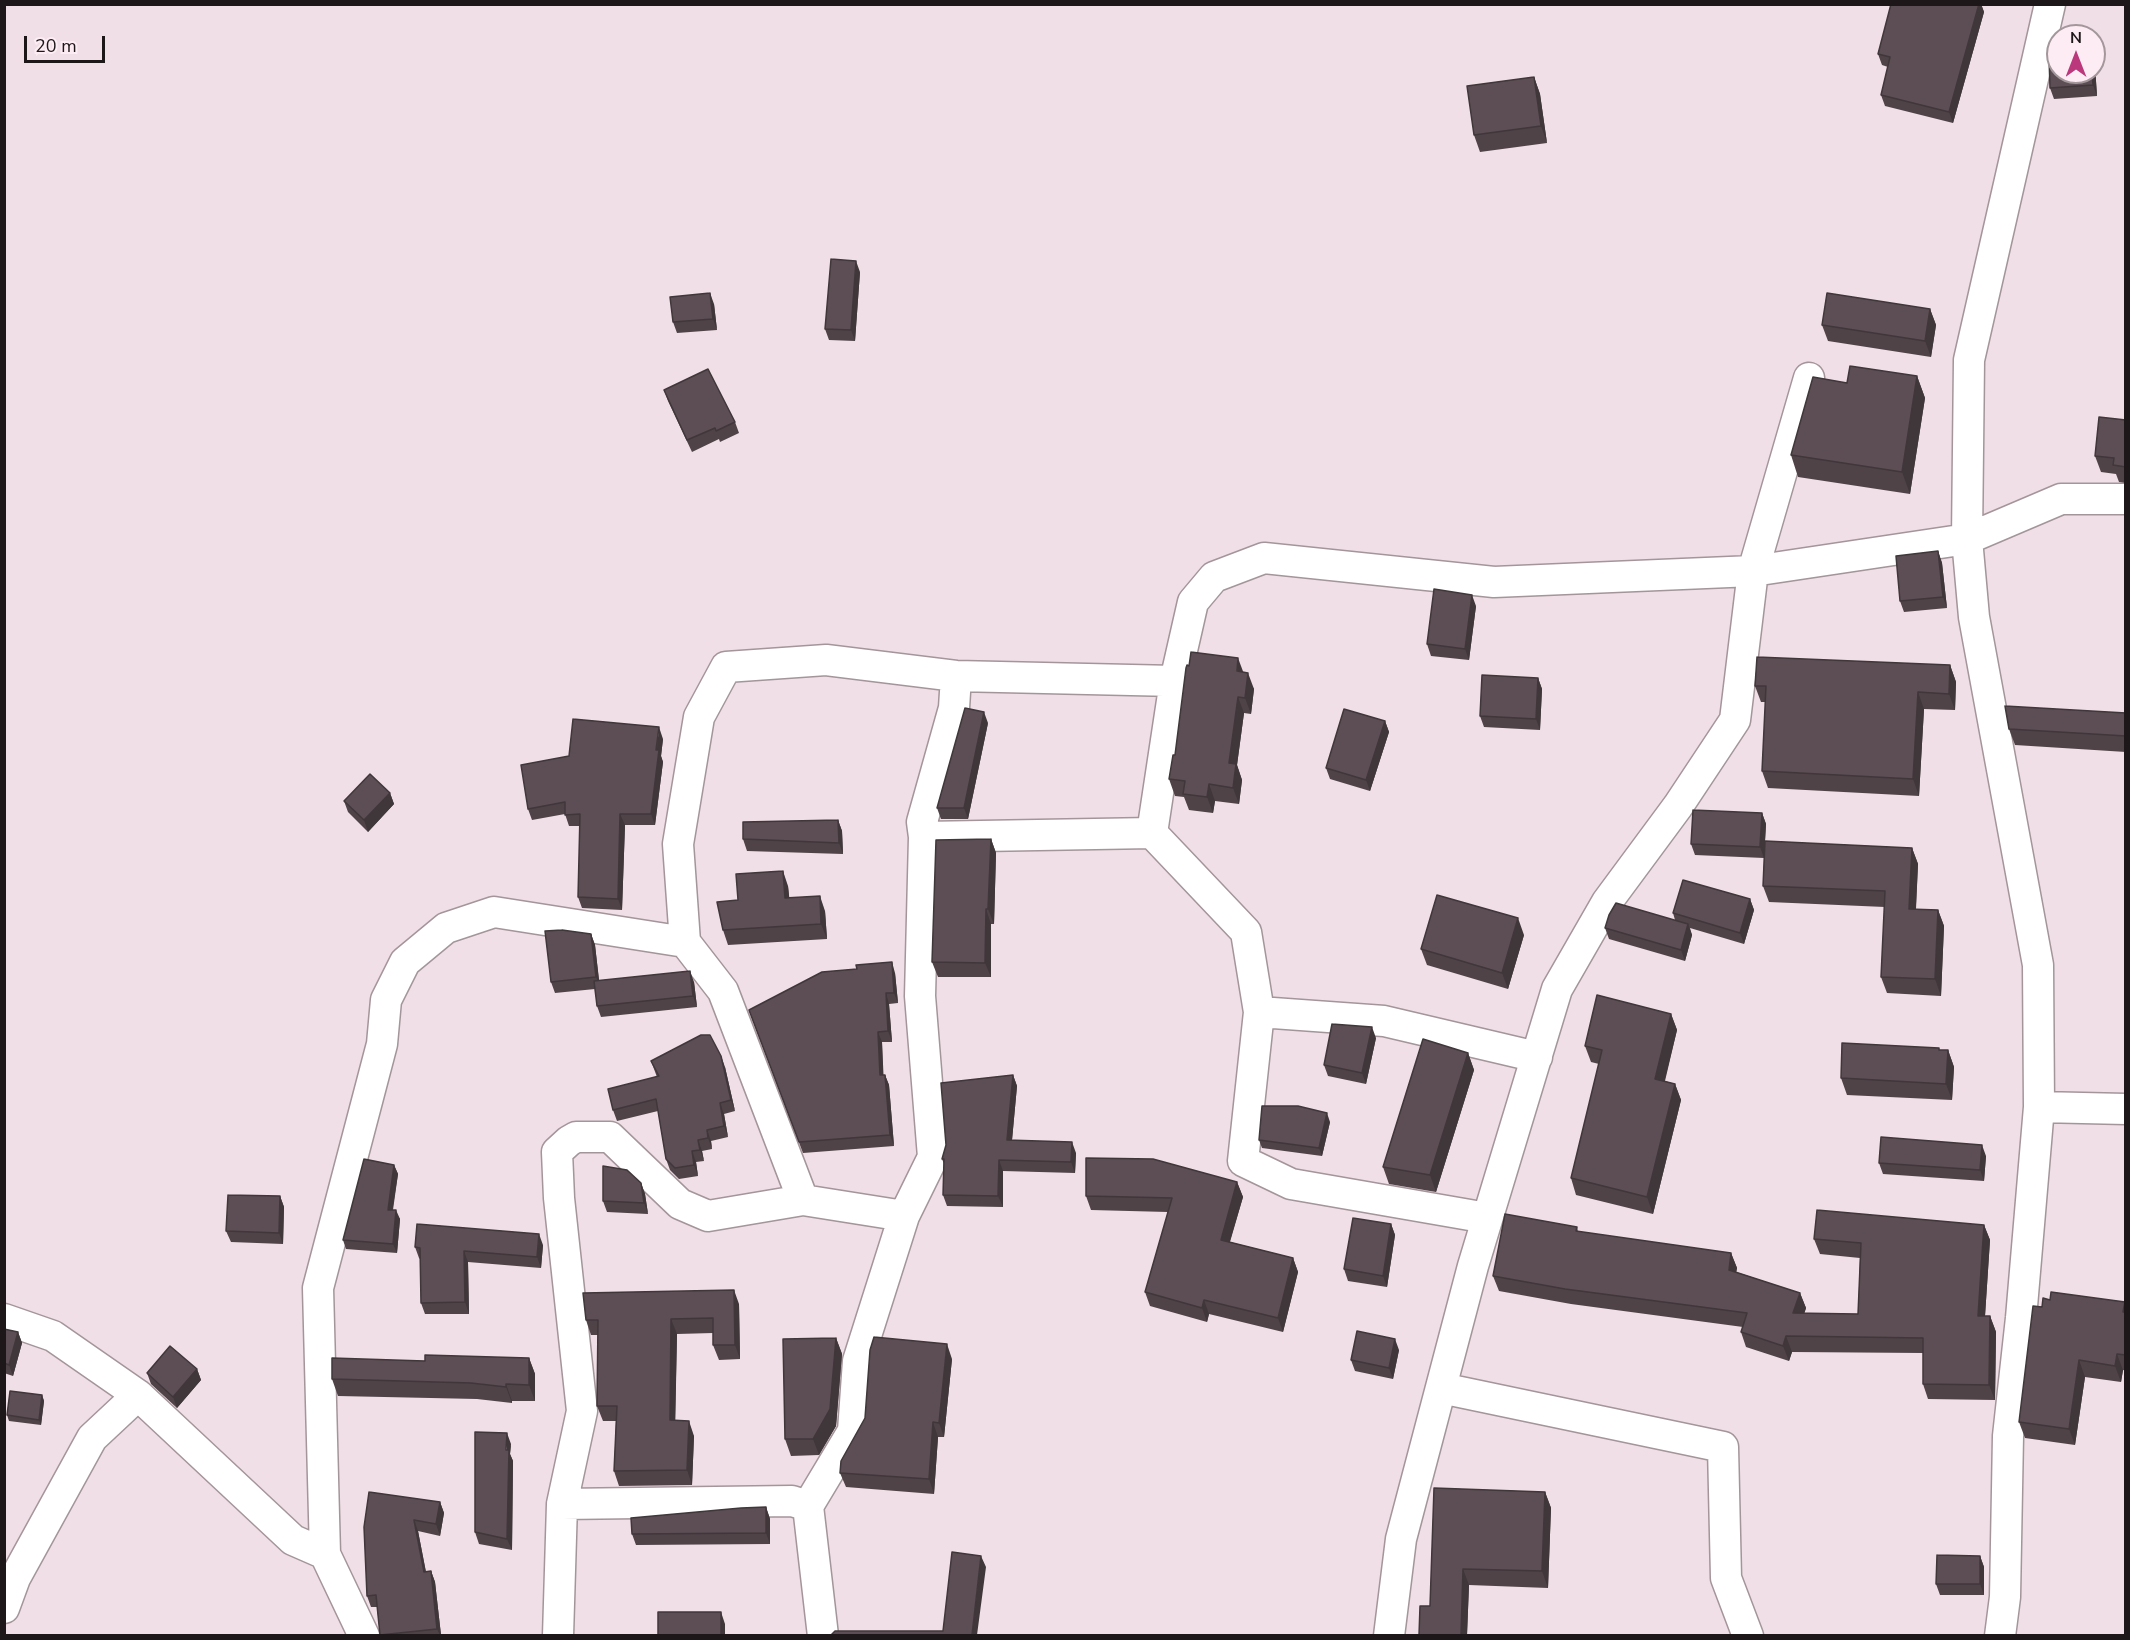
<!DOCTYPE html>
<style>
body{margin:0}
#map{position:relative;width:2130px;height:1640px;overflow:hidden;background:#f0dfe6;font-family:"Nunito Sans",sans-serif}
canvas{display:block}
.frame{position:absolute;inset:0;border:6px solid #1d1719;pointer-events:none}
.north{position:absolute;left:2046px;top:24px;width:60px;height:60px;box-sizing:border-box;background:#fdecf3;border:2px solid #a3979c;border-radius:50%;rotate:0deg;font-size:16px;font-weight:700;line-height:24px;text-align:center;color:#1d1719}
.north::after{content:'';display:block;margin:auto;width:21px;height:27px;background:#bc387d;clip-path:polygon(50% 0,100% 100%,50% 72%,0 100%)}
.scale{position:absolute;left:24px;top:36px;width:81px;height:27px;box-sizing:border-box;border:3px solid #1d1719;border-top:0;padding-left:8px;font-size:18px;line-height:21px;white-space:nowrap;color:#1d1719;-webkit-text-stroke:4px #fdecf3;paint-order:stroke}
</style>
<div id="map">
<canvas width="2130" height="1640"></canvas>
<div class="frame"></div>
<div class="north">N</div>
<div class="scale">20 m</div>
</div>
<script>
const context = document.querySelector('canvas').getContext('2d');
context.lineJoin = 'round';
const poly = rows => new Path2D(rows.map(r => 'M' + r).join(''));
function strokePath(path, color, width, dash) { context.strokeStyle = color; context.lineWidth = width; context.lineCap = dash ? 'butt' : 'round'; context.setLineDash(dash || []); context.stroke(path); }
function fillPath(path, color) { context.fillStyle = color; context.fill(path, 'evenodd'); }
const minor = poly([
 [1152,833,1175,681,1193,602,1214,577,1264,558,1494,582,1753,571,1967,539,2061,499,2126,499],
 [924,837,1152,833,1246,932,1259,1012,1243,1161,1291,1184,1487,1218],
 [1259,1012,1384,1021,1537,1057],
 [2039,1107,2126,1109],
 [803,1200,723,991,685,942,678,844,699,717,726,667,826,660,956,676,1175,681],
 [4,1319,53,1336,138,1395,293,1540,325,1554],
 [1441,1388,1723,1447,1726,1578,1748,1636],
 [562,1504,582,1411,559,1198,557,1152,569,1141,576,1137,610,1137,680,1204,708,1216,803,1200,904,1216],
 [4,1608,15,1578,92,1438,138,1395],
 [364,1636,325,1554,318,1288,382,1044,386,1000,405,962,446,928,494,912,685,942],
 [558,1636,562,1504,792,1501,808,1506],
 [823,1636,808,1506,853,1431,858,1361,904,1216,933,1157,920,996,924,837,922,822,954,708,956,676],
 [1389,1636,1401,1539,1473,1266,1557,989,1607,902,1678,806,1735,720,1753,571,1809,378],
 [2000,1636,2005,1597,2008,1436,2021,1318,2039,1107,2038,965,1974,617,1967,539,1969,360,2050,4]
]);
strokePath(minor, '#a4959b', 33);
strokePath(minor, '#fff', 30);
fillPath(poly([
 [1979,4,1981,4,1984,12,1953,123,1885,106,1881,95,1888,67,1882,65,1878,54],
 [2095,66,2097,96,2054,99,2050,88],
 [1534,77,1540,94,1547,143,1480,152,1474,135],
 [860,272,855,341,829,340,825,329],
 [714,304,717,330,677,333,673,322],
 [1930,309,1936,325,1931,357,1828,341,1822,325],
 [1917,376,1925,398,1910,494,1798,477,1791,455,1847,383],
 [664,390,735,422,739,433,720,442,719,439,692,452,668,401],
 [2126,420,2126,483,2119,482,2116,474,2101,472,2095,456],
 [1938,551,1942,563,1947,608,1904,612,1900,601],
 [1476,606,1469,660,1431,656,1427,644],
 [1950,665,1956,682,1955,710,1924,709,1919,796,1768,788,1762,771,1766,702,1761,702,1755,686],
 [1243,672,1254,689,1251,714,1244,713,1237,765,1242,780,1239,804,1215,801,1213,813,1189,810,1184,797,1175,796,1169,779,1175,755],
 [1538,678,1542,689,1540,730,1484,727,1480,716],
 [2126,713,2126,752,2015,745,2009,729],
 [1385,721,1389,732,1370,791,1330,779,1326,768],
 [988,723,968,819,941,819,937,808],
 [663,739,661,756,663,762,655,825,625,825,622,910,582,908,578,897,580,826,569,826,565,814,532,820,528,809,569,756],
 [390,793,394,804,368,832,348,812,344,801],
 [1762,813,1766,824,1765,841,1912,848,1918,864,1916,909,1938,910,1944,926,1941,996,1887,993,1881,977,1885,907,1769,902,1763,886,1764,858,1695,855,1691,844],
 [838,820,842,831,843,854,747,851,743,839],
 [991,839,996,853,994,924,991,924,991,977,938,977,932,962],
 [788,886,789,897,825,911,827,939,728,945,723,930,738,900],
 [1750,899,1754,910,1744,944,1690,928,1692,935,1685,961,1609,939,1605,928,1675,920,1673,913],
 [591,934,595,945,599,981,694,982,697,1007,601,1017,597,1006,595,989,555,993,551,982],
 [1524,935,1508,989,1427,965,1421,949],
 [895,973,898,1003,889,1004,892,1042,882,1042,883,1075,885,1075,889,1085,894,1146,803,1153,749,1010],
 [1671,1014,1677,1030,1665,1081,1675,1084,1681,1100,1653,1214,1576,1195,1571,1178,1599,1064,1591,1062,1585,1046],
 [1376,1038,1366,1084,1328,1076,1324,1065],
 [1940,1050,1948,1050,1954,1067,1952,1100,1847,1095,1841,1078],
 [1468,1053,1474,1070,1436,1192,1389,1184,1383,1167],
 [651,1061,725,1067,735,1111,724,1114,728,1137,711,1141,712,1149,702,1151,704,1161,696,1162,698,1176,679,1179,670,1170,666,1159,658,1111,617,1121,613,1110,657,1077],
 [1013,1075,1017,1086,1012,1140,1076,1153,1075,1173,1003,1171,1003,1207,947,1206,943,1195,944,1164,942,1159],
 [1330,1122,1322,1156,1262,1148,1259,1140],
 [1986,1156,1984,1181,1883,1174,1879,1163],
 [394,1165,398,1174,393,1210,400,1219,397,1253,346,1249,343,1240],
 [1237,1182,1243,1197,1230,1242,1293,1258,1298,1272,1283,1332,1209,1314,1207,1322,1150,1306,1145,1292,1168,1212,1091,1210,1086,1196],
 [641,1183,645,1194,648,1214,607,1212,603,1201],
 [280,1196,284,1207,283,1244,231,1242,226,1231],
 [1391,1224,1395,1235,1387,1287,1348,1281,1344,1269],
 [1984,1225,1990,1240,1985,1316,1990,1316,1996,1332,1995,1400,1928,1399,1923,1384,1923,1353,1792,1352,1789,1361,1746,1347,1741,1332,1743,1327,1571,1304,1499,1291,1493,1276,1577,1227,1578,1232,1731,1253,1737,1268,1736,1272,1800,1293,1806,1308,1804,1314,1858,1314,1860,1258,1820,1254,1814,1239],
 [543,1245,541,1268,468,1262,469,1314,425,1314,421,1303,420,1259,419,1258,415,1247],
 [2050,1300,2125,1302,2126,1305,2126,1371,2123,1370,2121,1382,2085,1377,2075,1445,2025,1438,2019,1422,2042,1307],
 [739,1304,740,1359,719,1360,713,1345,713,1333,677,1334,675,1421,694,1436,692,1485,619,1486,614,1471,616,1421,603,1421,597,1406,598,1335,591,1335,586,1320],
 [4,1329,18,1332,22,1343,13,1376,4,1373],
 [836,1338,842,1354,836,1426,819,1455,791,1456,785,1439],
 [1399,1350,1393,1379,1355,1371,1351,1360],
 [529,1358,535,1374,535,1401,512,1401,512,1403,477,1399,338,1396,332,1379,425,1361],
 [952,1359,944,1437,938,1437,934,1494,846,1487,840,1473],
 [197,1369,201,1380,177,1408,151,1384,147,1373],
 [42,1395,44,1401,41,1425,9,1421,7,1415],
 [511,1444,510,1454,513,1461,512,1550,479,1544,475,1532],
 [1434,1488,1545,1492,1551,1508,1548,1588,1469,1585,1467,1635,1419,1635,1430,1606],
 [440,1502,444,1513,440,1536,418,1531,426,1572,431,1571,435,1582,441,1635,380,1635,377,1607,371,1607,367,1596,364,1527],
 [766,1507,770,1519,770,1544,636,1545,632,1534],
 [1980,1556,1984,1567,1984,1595,1940,1595,1936,1584]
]), '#4f4348');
fillPath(poly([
 [1979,4,1981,4,1984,12,1953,123,1949,112],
 [2094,64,2095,66,2097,96,2093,85,2092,72,2094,72],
 [1534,77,1540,94,1547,143,1541,126],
 [856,261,860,272,855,341,851,330],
 [710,293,714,304,717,330,713,319],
 [1930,309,1936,325,1931,357,1925,341],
 [1917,376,1925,398,1910,494,1902,472],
 [1938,551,1942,563,1947,608,1943,597],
 [1472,595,1476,606,1469,660,1465,649],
 [1238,658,1244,674,1237,671],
 [1950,665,1956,682,1955,710,1949,694],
 [1248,673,1254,689,1251,714,1245,698],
 [1538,678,1542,689,1540,730,1536,719],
 [1918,692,1924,709,1919,796,1913,779],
 [1238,697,1244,713,1237,765,1242,780,1239,804,1233,788,1229,763],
 [984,712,988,723,968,819,964,808],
 [1385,721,1389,732,1370,791,1366,780],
 [659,727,663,739,661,756,663,762,655,825,651,814],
 [1209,784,1215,801,1213,813,1207,797],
 [390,793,394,804,368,832,364,820],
 [1762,813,1766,824,1764,858,1760,847],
 [620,814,625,825,622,910,618,899],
 [838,820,842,831,843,854,839,843],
 [991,839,996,853,994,924,988,909],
 [1912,848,1918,864,1915,925,1909,909],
 [783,871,788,886,791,913,785,898],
 [820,896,825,911,827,939,821,924],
 [1750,899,1754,910,1744,944,1740,933],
 [986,909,991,924,991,977,985,963],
 [1938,910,1944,926,1941,996,1935,979],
 [1518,918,1524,935,1508,989,1502,973],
 [1688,924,1692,935,1685,961,1681,950],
 [591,934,595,945,600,988,596,977],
 [892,962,895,973,898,1003,894,993],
 [690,971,694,982,697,1007,693,996],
 [886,993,889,1004,892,1042,888,1031],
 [1671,1014,1677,1030,1661,1095,1655,1079],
 [1372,1027,1376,1038,1366,1084,1362,1073],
 [878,1032,882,1042,884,1086,880,1075],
 [1948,1050,1954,1067,1952,1100,1946,1084],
 [1468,1053,1474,1070,1436,1192,1430,1175],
 [721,1056,725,1067,735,1111,731,1100],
 [885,1075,889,1085,894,1146,890,1135],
 [1013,1075,1017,1086,1011,1151,1007,1140],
 [1675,1084,1681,1100,1653,1214,1647,1197],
 [720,1103,724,1114,728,1137,724,1126],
 [1327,1113,1330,1122,1322,1156,1319,1148],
 [707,1130,711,1141,712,1149,708,1138],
 [698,1140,702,1151,704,1161,700,1150],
 [1072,1142,1076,1153,1075,1173,1071,1162],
 [1982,1145,1986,1156,1984,1181,1980,1170],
 [692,1151,696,1162,698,1176,694,1165],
 [999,1160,1003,1171,1003,1207,998,1196],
 [394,1165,398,1174,391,1219,388,1210],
 [1237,1182,1243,1197,1226,1254,1221,1240],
 [641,1183,645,1194,648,1214,644,1203],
 [280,1196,284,1207,283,1244,279,1233],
 [396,1210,400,1219,397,1253,393,1244],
 [1391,1224,1395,1235,1387,1287,1383,1276],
 [1984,1225,1990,1240,1984,1331,1978,1316],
 [539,1234,543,1245,541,1268,537,1257],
 [464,1251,468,1262,469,1314,465,1302],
 [1731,1253,1737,1268,1734,1285,1729,1270],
 [1293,1258,1298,1272,1283,1332,1278,1318],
 [734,1290,739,1304,740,1359,735,1345],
 [1800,1293,1806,1308,1799,1329,1793,1313],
 [1204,1300,1209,1314,1207,1322,1202,1308],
 [2125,1302,2126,1305,2126,1319,2123,1312],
 [1990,1316,1996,1332,1995,1400,1989,1385],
 [671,1319,677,1334,675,1435,670,1420],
 [18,1332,22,1343,13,1376,9,1365],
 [1786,1336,1792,1352,1789,1361,1783,1346],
 [836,1338,842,1354,836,1426,819,1455,813,1439],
 [1395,1339,1399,1350,1393,1379,1389,1368],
 [947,1344,952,1359,944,1437,939,1423],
 [2117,1354,2123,1370,2121,1382,2115,1366],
 [529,1358,535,1374,535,1401,529,1385],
 [2079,1360,2085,1377,2075,1445,2069,1429],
 [197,1369,201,1380,177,1408,173,1397],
 [506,1384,512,1401,512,1403,506,1387],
 [42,1395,44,1401,41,1425,39,1420],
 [689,1421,694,1436,692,1485,687,1470],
 [933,1422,938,1437,934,1494,929,1479],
 [507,1433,511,1444,510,1454,513,1461,512,1550,507,1539],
 [1545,1492,1551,1508,1548,1588,1542,1571],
 [440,1502,444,1513,440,1536,436,1524],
 [766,1507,770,1519,770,1544,766,1533],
 [414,1520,418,1531,428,1583,424,1572],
 [981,1556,986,1567,977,1635,972,1635],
 [1980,1556,1984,1567,1984,1595,1980,1584],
 [1463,1569,1469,1585,1467,1635,1461,1635],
 [431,1571,435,1582,441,1635,440,1635,437,1629],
 [721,1612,725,1624,725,1635,721,1635]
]), '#40373b');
const building = poly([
 [1891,4,1979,4,1949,112,1881,95,1890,57,1878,54,1891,4],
 [2049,57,2058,57,2058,72,2092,72,2093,85,2050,88,2049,57],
 [1534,77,1541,126,1474,135,1467,86,1534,77],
 [831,259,856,261,851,330,825,329,831,259],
 [710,293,713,319,673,322,670,297,710,293],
 [1827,293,1930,309,1925,341,1822,325,1827,293],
 [1850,366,1917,376,1902,472,1791,455,1813,377,1847,383,1850,366],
 [708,369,735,422,716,431,715,428,687,440,664,390,708,369],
 [2099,417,2126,420,2126,467,2113,465,2114,458,2095,456,2099,417],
 [1938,551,1943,597,1900,601,1896,556,1938,551],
 [1434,589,1472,595,1465,649,1427,644,1434,589],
 [1191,652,1238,658,1237,671,1248,673,1245,698,1238,697,1229,763,1236,764,1233,788,1209,784,1207,797,1183,794,1185,781,1169,779,1173,755,1175,755,1186,668,1187,665,1189,666,1191,652],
 [1757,657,1950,665,1949,694,1918,692,1913,779,1762,771,1766,686,1755,686,1757,657],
 [1482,675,1538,678,1536,719,1480,716,1482,675],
 [2005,706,2126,713,2126,736,2009,729,2005,706],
 [965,708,984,712,964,808,937,808,965,708],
 [1344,709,1385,721,1366,780,1326,768,1344,709],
 [573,719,659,727,656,750,659,750,651,814,620,814,618,899,578,897,580,814,565,815,565,802,528,809,521,765,569,756,573,719],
 [370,774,390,793,364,820,344,801,370,774],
 [1693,810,1762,813,1760,847,1691,844,1693,810],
 [838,820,839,843,743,839,743,822,838,820],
 [991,839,988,909,986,909,985,963,932,962,936,840,991,839],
 [1765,841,1912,848,1909,909,1938,910,1935,979,1881,977,1885,891,1763,886,1765,841],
 [783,871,785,898,820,896,821,924,723,930,717,902,738,900,736,874,783,871],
 [1683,880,1750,899,1740,933,1673,913,1683,880],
 [1437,895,1518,918,1502,973,1421,949,1437,895],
 [1616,903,1688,924,1681,950,1605,928,1609,915,1616,903],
 [562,930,591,934,596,977,551,982,545,931,562,930],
 [892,962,894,993,886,993,888,1031,878,1032,880,1075,885,1075,890,1135,799,1142,749,1010,822,972,857,969,856,965,892,962],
 [690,971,693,996,597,1006,594,981,690,971],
 [1597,995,1671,1014,1655,1079,1675,1084,1647,1197,1571,1178,1602,1050,1585,1046,1597,995],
 [1332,1024,1372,1027,1362,1073,1324,1065,1332,1024],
 [701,1035,710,1035,721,1056,731,1100,720,1103,724,1126,707,1130,708,1138,698,1140,700,1150,692,1151,694,1165,675,1168,666,1159,656,1099,613,1110,608,1089,659,1076,651,1061,701,1035],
 [1423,1039,1468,1053,1430,1175,1383,1167,1423,1039],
 [1842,1043,1939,1048,1939,1050,1948,1050,1946,1084,1841,1078,1842,1043],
 [1013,1075,1007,1140,1072,1142,1071,1162,999,1160,998,1196,943,1195,944,1159,942,1159,946,1145,941,1083,1013,1075],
 [1262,1106,1298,1106,1327,1113,1319,1148,1259,1140,1262,1106],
 [1881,1137,1982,1145,1980,1170,1879,1163,1881,1137],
 [1086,1158,1153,1159,1237,1182,1221,1240,1293,1258,1278,1318,1204,1300,1202,1308,1145,1292,1172,1198,1086,1196,1086,1158],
 [364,1159,394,1165,388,1210,396,1210,393,1244,343,1240,364,1159],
 [603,1166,627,1170,641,1183,644,1203,603,1201,603,1166],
 [228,1195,280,1196,279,1233,226,1231,228,1195],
 [1817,1210,1984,1225,1978,1316,1990,1316,1989,1385,1923,1384,1923,1338,1786,1336,1783,1346,1741,1332,1747,1313,1565,1289,1493,1276,1505,1214,1577,1227,1576,1231,1731,1253,1729,1270,1800,1293,1793,1313,1858,1314,1861,1243,1814,1239,1817,1210],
 [1353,1218,1391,1224,1383,1276,1344,1269,1353,1218],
 [417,1224,539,1234,537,1257,464,1251,465,1302,421,1303,420,1248,415,1247,417,1224],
 [734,1290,735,1345,713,1345,713,1318,671,1319,670,1420,689,1421,687,1470,614,1471,617,1406,597,1406,598,1320,586,1320,583,1293,734,1290],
 [2051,1292,2125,1302,2123,1312,2126,1312,2126,1355,2117,1354,2115,1366,2079,1360,2069,1429,2019,1422,2033,1306,2042,1307,2043,1298,2050,1300,2051,1292],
 [4,1329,18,1332,9,1365,4,1363,4,1329],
 [1357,1331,1395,1339,1389,1368,1351,1360,1357,1331],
 [874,1337,947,1344,939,1423,933,1422,929,1479,840,1473,841,1461,865,1418,870,1350,874,1337],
 [836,1338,830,1409,813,1439,785,1439,783,1339,836,1338],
 [170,1346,197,1369,173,1397,147,1373,170,1346],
 [425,1355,529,1358,529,1385,506,1384,506,1387,471,1383,332,1379,332,1358,425,1361,425,1355],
 [10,1391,42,1395,39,1420,7,1415,10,1391],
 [475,1432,507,1433,506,1450,509,1450,507,1539,475,1532,475,1432],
 [1434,1488,1545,1492,1542,1571,1463,1569,1461,1635,1419,1635,1420,1606,1430,1606,1434,1488],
 [369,1492,440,1502,436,1524,414,1520,424,1572,431,1571,437,1629,380,1635,376,1595,367,1596,364,1527,369,1492],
 [766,1507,766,1533,632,1534,631,1518,741,1508,766,1507],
 [952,1552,981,1556,972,1635,831,1635,835,1631,943,1631,952,1552],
 [1937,1555,1980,1556,1980,1584,1936,1584,1937,1555],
 [658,1612,721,1612,721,1635,658,1635,658,1612]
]);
fillPath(building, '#5c4e54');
strokePath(building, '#40373b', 1.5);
</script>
